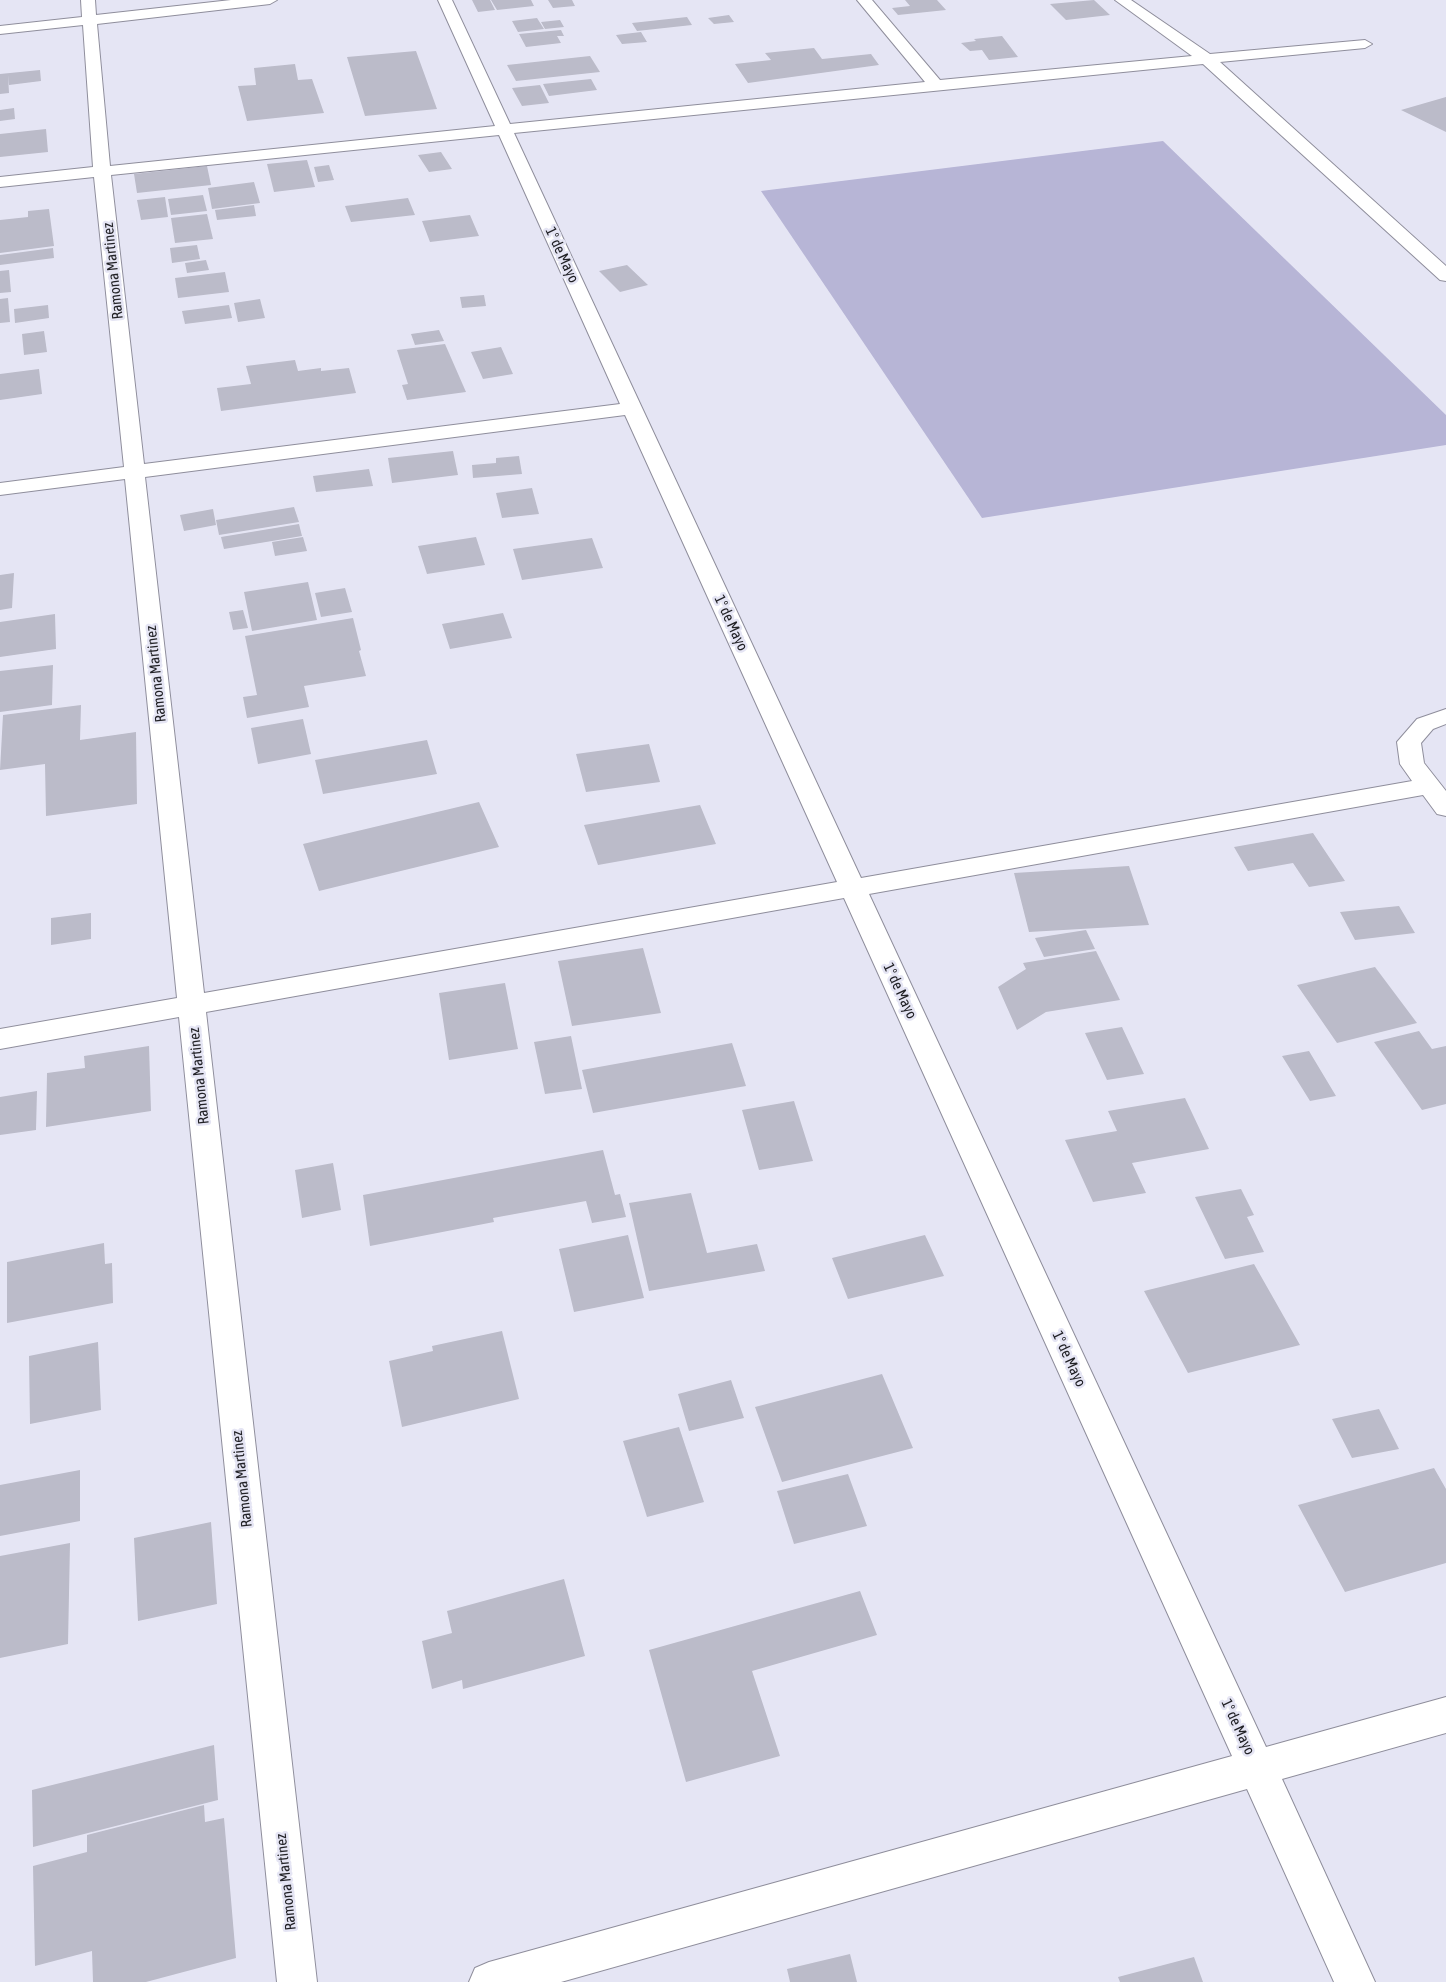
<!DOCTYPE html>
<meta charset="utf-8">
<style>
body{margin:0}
canvas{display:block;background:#e5e5f4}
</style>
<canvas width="1446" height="1982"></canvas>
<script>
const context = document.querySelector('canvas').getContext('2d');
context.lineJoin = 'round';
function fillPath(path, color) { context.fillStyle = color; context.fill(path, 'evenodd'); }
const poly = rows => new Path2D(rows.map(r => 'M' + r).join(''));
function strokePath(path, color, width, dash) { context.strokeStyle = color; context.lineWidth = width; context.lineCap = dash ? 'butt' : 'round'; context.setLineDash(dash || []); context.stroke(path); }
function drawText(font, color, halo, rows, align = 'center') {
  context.font = font + ' "Asap Condensed",sans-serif'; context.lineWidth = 5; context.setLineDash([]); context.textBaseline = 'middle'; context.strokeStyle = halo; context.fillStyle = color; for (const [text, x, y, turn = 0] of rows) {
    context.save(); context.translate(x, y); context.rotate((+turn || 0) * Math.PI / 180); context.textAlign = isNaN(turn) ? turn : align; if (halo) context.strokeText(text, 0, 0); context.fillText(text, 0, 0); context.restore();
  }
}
fillPath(poly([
 [1163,141,1446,415,1446,445,982,518,761,191]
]), '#b7b5d6');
fillPath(poly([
 [472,0,490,0,495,10,478,12],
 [491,0,531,0,534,6,497,10],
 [548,0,572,0,575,6,553,8],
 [905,0,937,0,946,10,898,15,892,8,910,6],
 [1094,0,1110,15,1066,20,1050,4],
 [729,15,734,22,714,24,708,18],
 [687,17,692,25,637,31,632,23],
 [537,18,544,29,518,32,512,21],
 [560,20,564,27,545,29,541,22],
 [561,30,564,36,557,36,561,43,526,47,519,34],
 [641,32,647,42,622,44,616,35],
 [1002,36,1018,57,989,60,982,50,970,51,961,43,976,41,974,39],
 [814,48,822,59,871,54,879,65,748,83,735,64,771,60,765,53],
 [416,51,437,109,365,116,347,57],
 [590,56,600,72,516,81,507,65],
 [295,64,298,80,312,79,324,113,247,121,238,86,256,85,254,68],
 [40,70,41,81,9,85,8,75,9,93,0,94,0,74],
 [591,79,597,90,549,96,543,84],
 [540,85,549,103,522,106,512,88],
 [1446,97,1446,132,1401,110],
 [14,108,15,119,0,121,0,110],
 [46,129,48,152,0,157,0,134],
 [441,152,452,169,429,172,418,155],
 [307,160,315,187,274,192,267,164],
 [329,165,334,180,318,182,314,167],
 [207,166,211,185,137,193,134,174],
 [254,182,260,203,212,209,208,188],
 [203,195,207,211,171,215,168,199],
 [165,197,168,217,141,220,137,200],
 [408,198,415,215,351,222,345,206],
 [254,205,256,216,217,220,215,210],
 [49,209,54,246,0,253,0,220,28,217,28,211],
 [207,214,213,239,175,243,171,218],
 [470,215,479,236,430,242,422,221],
 [197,245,200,259,172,263,170,248],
 [53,248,54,258,0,265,0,255],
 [206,260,209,270,187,273,185,263],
 [627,265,648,285,620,292,599,271],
 [9,270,11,292,0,293,0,271],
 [225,272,229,292,178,298,175,278],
 [484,295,486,306,462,308,460,297],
 [8,298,10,322,0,323,0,299],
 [260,299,265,318,238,322,234,303],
 [48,305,49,318,15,323,14,309],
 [229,305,232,318,185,324,182,311],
 [439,330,444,341,415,345,411,334],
 [44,331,47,352,24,355,22,334],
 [445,344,466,392,407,400,402,385,408,384,397,350],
 [501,347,513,374,483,379,471,352],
 [295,360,298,371,321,368,321,371,349,368,356,393,221,411,217,388,251,384,246,366],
 [39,369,42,394,0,400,0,374],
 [453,451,458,475,392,483,388,458],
 [519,456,522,474,473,478,472,465,496,463,496,458],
 [369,469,373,486,316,492,313,476],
 [532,488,539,514,502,518,496,493],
 [294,507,299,522,219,535,216,520],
 [213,509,216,525,184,531,180,515],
 [299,524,302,536,224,549,221,537],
 [303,537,307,551,275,556,272,542],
 [476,537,485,565,427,574,418,546],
 [592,538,603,568,522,580,513,549],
 [14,573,12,608,0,610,0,575],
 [308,582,317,620,252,631,244,592],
 [345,588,352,612,321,617,315,593],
 [243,610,248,628,233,630,229,612],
 [503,613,512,638,450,649,442,624],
 [55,614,56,649,0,657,0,622],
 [353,618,361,650,359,651,366,676,304,686,309,707,247,718,243,697,257,695,245,636],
 [53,665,52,705,0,712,0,671],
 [81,705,80,740,136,732,137,804,46,816,45,764,0,770,3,715],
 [303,719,311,754,258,764,251,728],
 [427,740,437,774,323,794,315,760],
 [649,744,660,782,586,792,576,754],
 [479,802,499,847,319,891,303,844],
 [700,805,716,844,598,865,584,825],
 [1313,833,1345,881,1309,887,1293,863,1248,871,1234,847],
 [1129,866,1149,925,1029,932,1014,873],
 [1399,906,1415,933,1355,940,1340,912],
 [91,913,91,939,51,945,51,918],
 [1086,930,1095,949,1044,957,1035,938],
 [643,948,661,1013,572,1026,558,961],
 [1096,951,1120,1000,1046,1012,1017,1030,998,987,1026,969,1023,963],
 [1375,967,1417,1023,1337,1043,1297,985],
 [505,983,518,1049,449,1060,439,993],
 [1122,1027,1144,1074,1107,1080,1085,1033],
 [1419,1031,1432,1049,1446,1046,1446,1104,1422,1110,1374,1042],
 [571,1036,582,1089,545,1094,534,1042],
 [732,1043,746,1086,593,1113,582,1070],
 [149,1046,151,1111,46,1127,47,1073,85,1068,84,1056],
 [1309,1051,1336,1096,1310,1101,1282,1056],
 [37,1091,36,1130,0,1135,0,1097],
 [1185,1098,1209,1149,1132,1163,1146,1193,1093,1202,1065,1140,1117,1131,1108,1111],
 [794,1101,813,1161,759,1170,742,1110],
 [603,1150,615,1195,620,1194,626,1217,592,1223,586,1201,493,1218,494,1222,370,1246,363,1195],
 [333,1163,341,1210,302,1218,295,1170],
 [1241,1189,1254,1215,1247,1217,1264,1252,1225,1259,1195,1197],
 [691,1193,707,1253,757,1244,765,1271,649,1291,629,1203],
 [628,1235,644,1298,574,1312,559,1249],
 [925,1235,944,1276,848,1299,832,1258],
 [104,1243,105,1264,112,1263,113,1303,7,1323,7,1262],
 [1254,1264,1300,1345,1188,1373,1144,1291],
 [502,1331,519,1399,402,1427,389,1361,433,1351,432,1346],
 [98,1342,101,1410,30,1424,29,1356],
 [882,1374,913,1448,782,1482,755,1407],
 [731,1380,744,1418,689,1431,678,1394],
 [1379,1409,1399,1449,1352,1458,1332,1419],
 [679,1427,704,1502,647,1517,623,1441],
 [1434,1468,1446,1489,1446,1563,1345,1592,1298,1505],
 [80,1470,80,1521,0,1536,0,1485],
 [848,1474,867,1526,794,1544,777,1491],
 [211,1522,217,1604,138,1621,134,1538],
 [70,1543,68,1644,0,1658,0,1556],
 [564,1579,585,1656,463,1689,462,1680,432,1689,422,1641,452,1633,447,1611],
 [860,1591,877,1635,752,1671,780,1756,686,1782,649,1650],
 [214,1745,218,1800,33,1847,32,1790],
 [204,1805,205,1822,224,1818,236,1958,146,1982,93,1982,92,1951,35,1966,33,1866,87,1852,87,1835],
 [850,1954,857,1982,790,1982,787,1969],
 [1194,1957,1203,1982,1120,1982,1118,1977]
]), '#bbbbc9');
const minor = poly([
 [81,0,95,0,96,15,231,0,277,0,270,4,97,24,110,166,495,126,438,0,452,0,510,124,925,82,857,0,872,0,940,80,1192,56,1115,0,1131,0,1210,54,1365,40,1372,44,1365,48,1220,62,1446,266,1446,281,1440,280,1203,64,514,133,861,878,1412,781,1400,764,1397,742,1417,719,1446,709,1446,724,1433,729,1421,743,1424,763,1446,791,1446,816,1437,814,1423,795,869,894,1266,1747,1446,1697,1446,1733,1282,1779,1375,1982,1334,1982,1247,1789,561,1982,469,1982,475,1968,489,1962,1232,1756,844,898,206,1012,317,1982,277,1982,179,1017,0,1049,0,1029,177,998,125,479,0,495,0,483,124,467,94,177,0,187,0,177,93,167,83,25,0,34,0,26,82,17,81,0],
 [499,135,620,404,144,464,111,175,499,135],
 [625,415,837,882,204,993,145,477,625,415]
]);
strokePath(minor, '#8f8e9c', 2);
fillPath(minor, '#fff');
drawText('15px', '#222227', '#e5e5f4', [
 ["1° de Mayo",562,255,65],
 ["Ramona Martinez",113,271,-96],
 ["1° de Mayo",731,623,65],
 ["Ramona Martinez",156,674,-96],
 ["1° de Mayo",900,991,65],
 ["Ramona Martinez",199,1076,-96],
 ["1° de Mayo",1069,1359,65],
 ["Ramona Martinez",242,1479,-96],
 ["1° de Mayo",1238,1727,65],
 ["Ramona Martinez",286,1882,-96]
]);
</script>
